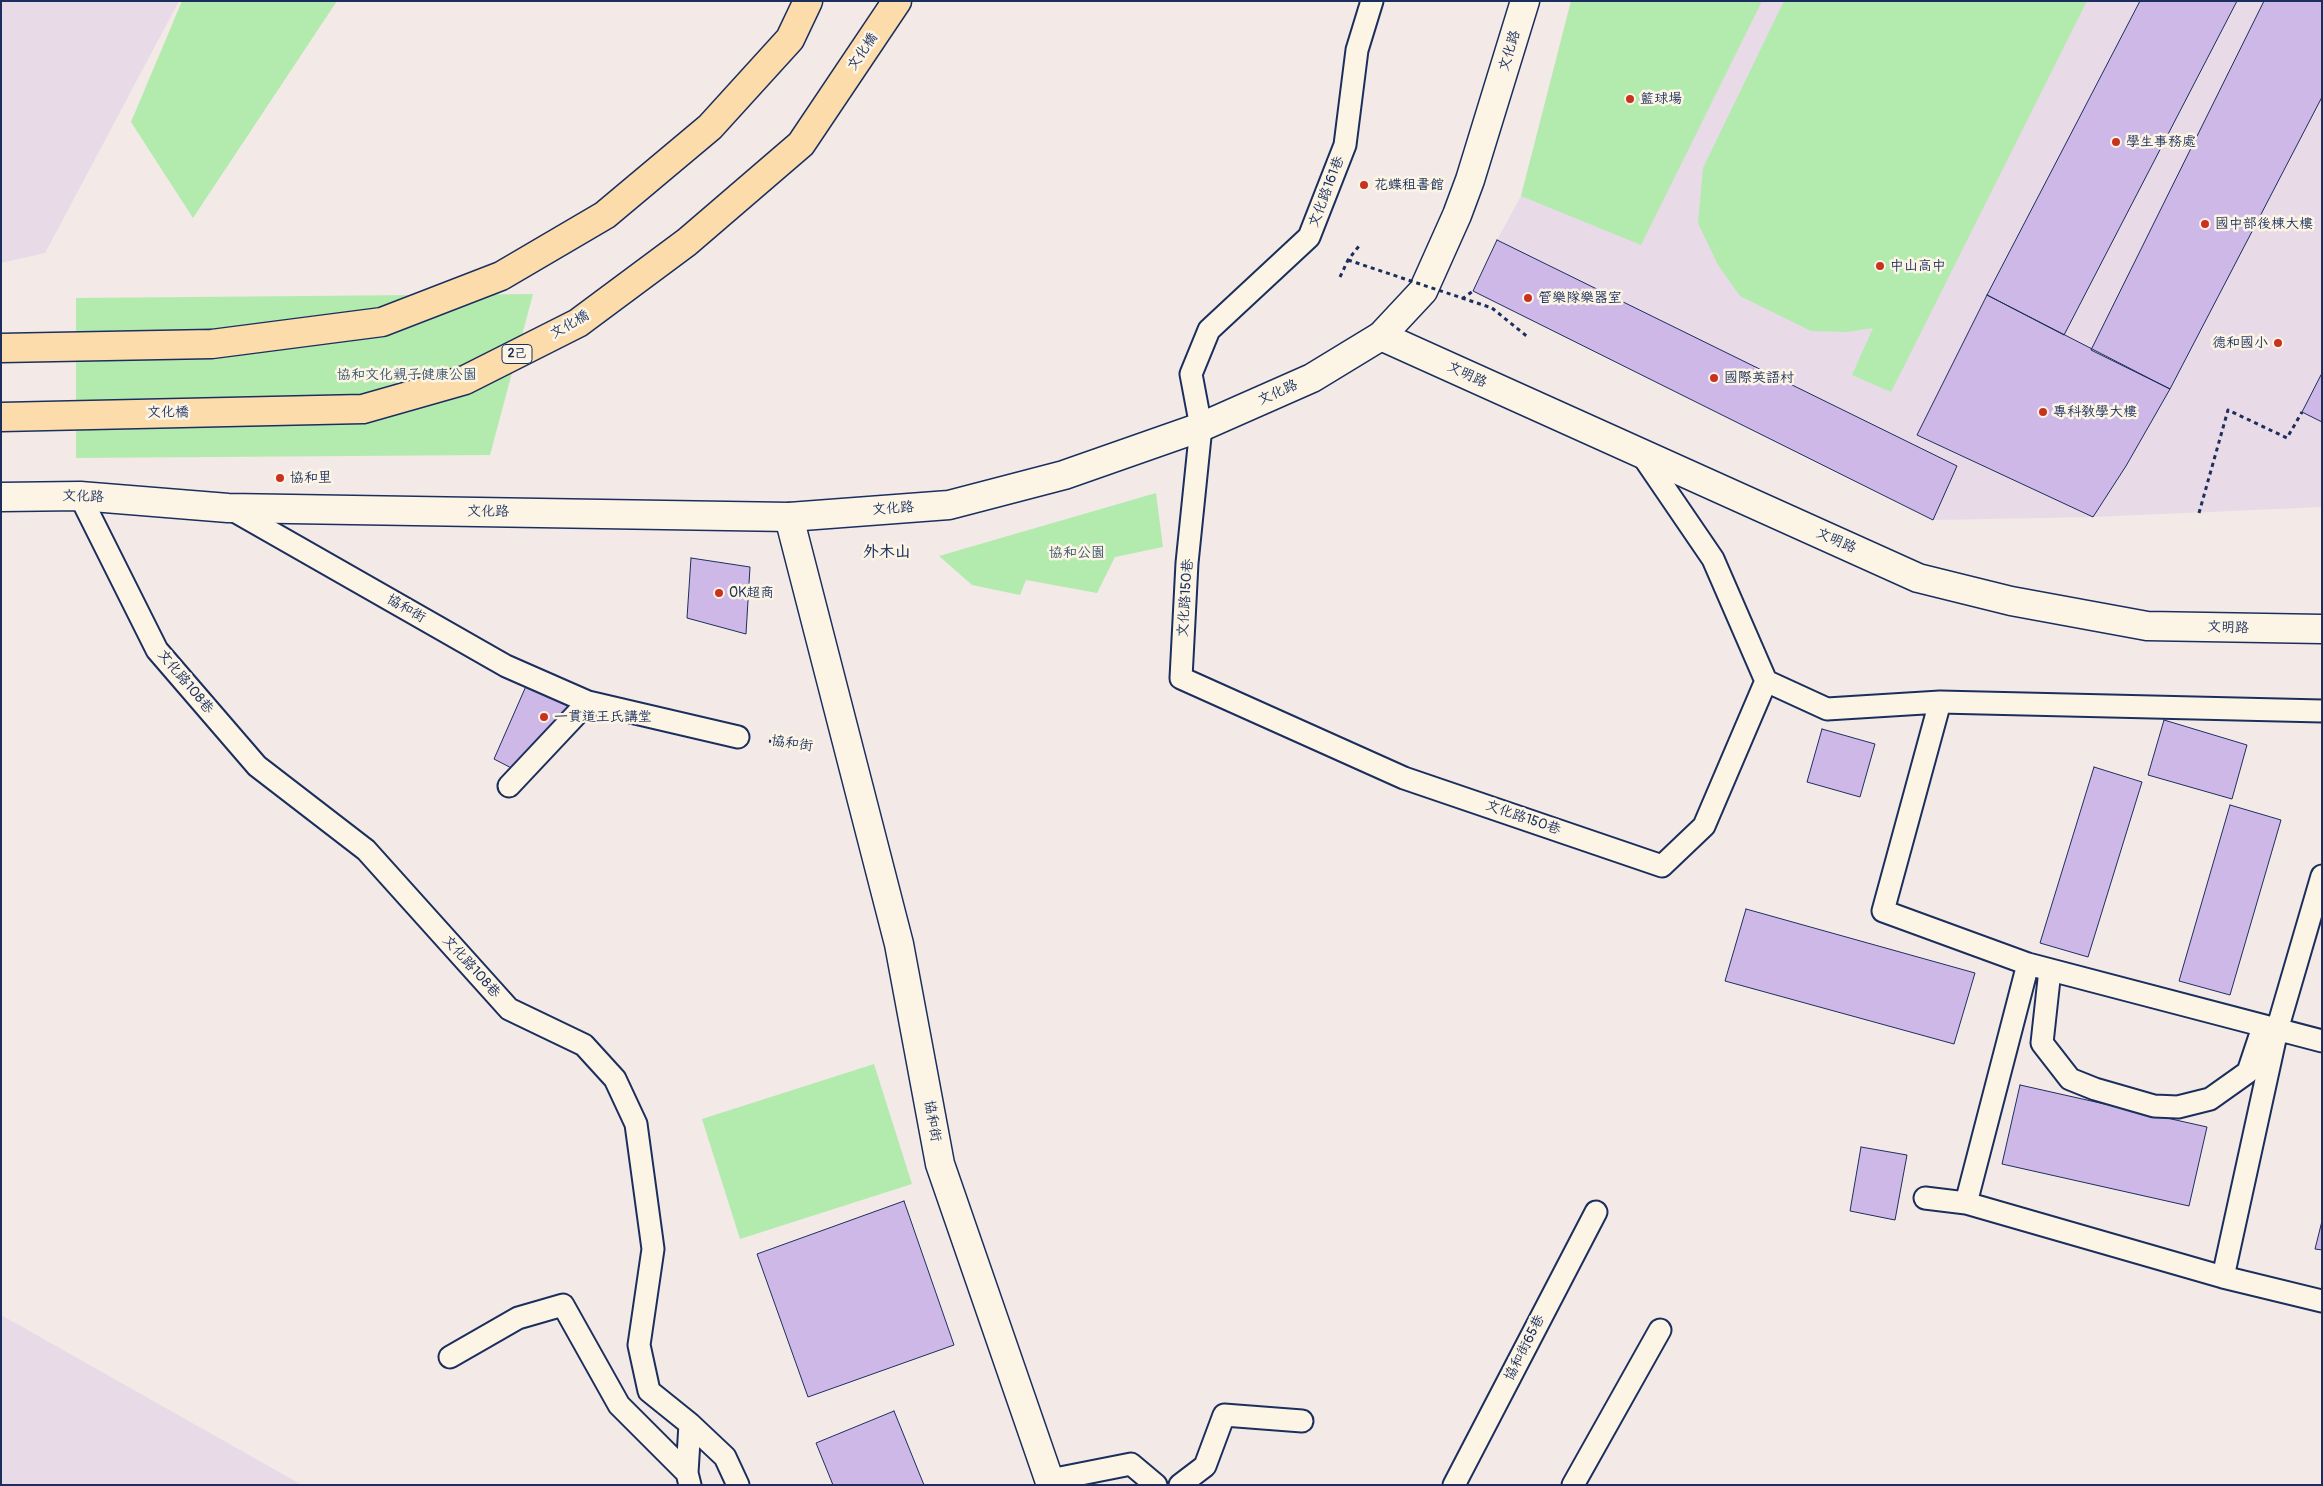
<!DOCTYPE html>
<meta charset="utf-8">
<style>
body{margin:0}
#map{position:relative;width:2323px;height:1486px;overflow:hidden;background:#f3e9e6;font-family:Pangolin,sans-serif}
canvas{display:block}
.frame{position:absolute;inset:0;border:2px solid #1b2f5e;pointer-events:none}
</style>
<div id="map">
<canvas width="2323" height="1486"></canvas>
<div class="frame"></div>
</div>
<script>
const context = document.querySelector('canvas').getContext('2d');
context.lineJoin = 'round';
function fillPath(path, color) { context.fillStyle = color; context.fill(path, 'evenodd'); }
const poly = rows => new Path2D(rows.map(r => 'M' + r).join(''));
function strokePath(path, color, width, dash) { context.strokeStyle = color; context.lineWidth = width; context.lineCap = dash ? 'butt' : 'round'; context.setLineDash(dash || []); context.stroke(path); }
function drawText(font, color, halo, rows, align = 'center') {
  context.font = font + ' Pangolin,"LXGW WenKai TC",sans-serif'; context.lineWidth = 5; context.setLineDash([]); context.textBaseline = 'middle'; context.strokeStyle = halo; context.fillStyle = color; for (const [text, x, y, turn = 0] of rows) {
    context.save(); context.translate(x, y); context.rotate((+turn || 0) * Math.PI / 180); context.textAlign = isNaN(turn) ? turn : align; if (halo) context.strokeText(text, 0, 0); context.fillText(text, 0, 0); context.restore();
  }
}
fillPath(poly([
 [1,1,179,1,45,253,1,263],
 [1571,1,2322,1,2322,507,2093,517,1933,520,1473,291,1497,240,1521,196],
 [1,1315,302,1485,1,1485]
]), '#e8dae7');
fillPath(poly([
 [182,1,337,1,193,218,131,122],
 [1571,1,1762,1,1641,245,1521,196],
 [1784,1,2087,1,1891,392,1852,375,1873,328,1847,332,1811,331,1740,296,1718,265,1698,223,1703,168],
 [533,294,490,455,76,458,76,298],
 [1156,493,1163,547,1115,557,1097,593,1026,580,1020,595,972,585,939,556],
 [874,1064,912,1184,740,1239,702,1119]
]), '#b3ebaf');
const building = poly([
 [2140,1,2237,1,2064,335,1987,295,2140,1],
 [2264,1,2322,1,2322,97,2170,389,2091,350,2264,1],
 [1497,240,1957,466,1933,520,1473,291,1497,240],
 [1987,295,2170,389,2126,466,2093,517,1917,435,1987,295],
 [2322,373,2322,422,2302,412,2322,373],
 [691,558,750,567,746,634,687,618,691,558],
 [530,677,588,702,521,773,494,759,530,677],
 [2164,720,2247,745,2232,799,2148,775,2164,720],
 [1822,729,1875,744,1860,797,1807,782,1822,729],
 [2094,767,2142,782,2088,957,2040,943,2094,767],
 [2230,805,2281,820,2230,995,2179,981,2230,805],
 [1746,909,1975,973,1954,1044,1725,981,1746,909],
 [2020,1085,2207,1127,2189,1206,2002,1164,2020,1085],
 [1861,1147,1907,1155,1895,1220,1850,1211,1861,1147],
 [904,1201,954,1345,808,1397,757,1254,904,1201],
 [2322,1221,2322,1250,2315,1249,2322,1221],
 [894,1411,924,1485,833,1485,816,1443,894,1411]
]);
fillPath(building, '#ceb8e8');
strokePath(building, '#1b2f5e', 1);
const lane = poly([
 [1372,1,1357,50,1345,145,1309,237,1209,330,1191,374,1201,427,1187,563,1181,678,1404,778,1662,866,1704,826,1766,681,1713,559,1642,455],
 [80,496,157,650,257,766,366,850,509,1009,584,1045,615,1079,636,1124,653,1249,639,1345,649,1391,690,1424,687,1473,690,1485],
 [229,508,506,666,588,702,738,737],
 [1766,681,1827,709,1940,702,2322,711],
 [1940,702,1883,911,2028,964,2322,1041],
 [509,786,588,702],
 [2322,876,2277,1030,2223,1277,2322,1301],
 [2028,964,1966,1203,2223,1277],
 [2050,970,2042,1043,2070,1079,2095,1089,2154,1106,2178,1107,2210,1099,2248,1072,2263,1027],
 [1925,1198,1966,1203],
 [450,1357,518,1318,563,1305,619,1405,687,1473],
 [690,1424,725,1457,738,1485],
 [1050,1480,1131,1464,1156,1485],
 [1180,1485,1205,1466,1224,1415,1302,1421],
 [1454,1485,1596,1212],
 [1573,1485,1660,1330]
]);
const street = poly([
 [1381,336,1918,578,2011,601,2147,626,2322,629],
 [789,517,899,944,940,1164,1051,1485]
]);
const secondary = poly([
 [1,497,80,496,228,508,789,517,949,505,1064,475,1201,427,1312,378,1381,336,1423,291,1457,215,1470,180,1525,1]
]);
const primary = poly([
 [1,348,212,344,382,322,501,276,605,215,710,127,790,39,808,1],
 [1,417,363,409,465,380,578,323,687,242,801,144,897,1]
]);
strokePath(lane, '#1b2f5e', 25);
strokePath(street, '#1b2f5e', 31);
strokePath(secondary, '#1b2f5e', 31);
strokePath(primary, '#1b2f5e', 31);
strokePath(poly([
 [1340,277,1348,260,1359,246],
 [1462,299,1473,291],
 [1492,308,1529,338],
 [2199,513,2228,410,2287,438,2302,412],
 [769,741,812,747]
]), '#1b2f5e', 3, [4, 4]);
strokePath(lane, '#fcf5e5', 21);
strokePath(street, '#fcf5e5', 28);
strokePath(secondary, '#fcf5e5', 28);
strokePath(primary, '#fddcac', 28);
strokePath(poly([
 [1348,260,1492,308]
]), '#1b2f5e', 3, [4, 4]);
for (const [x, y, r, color] of [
 [1630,99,5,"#c8321e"],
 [2116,142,5,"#c8321e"],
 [1364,185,5,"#c8321e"],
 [2205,224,5,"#c8321e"],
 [1880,266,5,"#c8321e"],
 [1528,298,5,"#c8321e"],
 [2278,343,5,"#c8321e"],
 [1714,378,5,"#c8321e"],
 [2043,412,5,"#c8321e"],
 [280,478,5,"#c8321e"],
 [719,593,5,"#c8321e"],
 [544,717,5,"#c8321e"]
]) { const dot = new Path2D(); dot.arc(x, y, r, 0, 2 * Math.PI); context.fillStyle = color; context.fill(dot); strokePath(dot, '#fcf5e5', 2); }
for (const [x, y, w] of [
 [517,354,30]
]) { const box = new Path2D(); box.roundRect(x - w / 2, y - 9.5, w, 19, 4); context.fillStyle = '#fcf5e5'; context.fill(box); strokePath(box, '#1b2f5e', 1); }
drawText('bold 12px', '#1b2f5e', null, [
 ["2己",517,354]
]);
drawText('14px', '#1b2f5e', '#fcf5e5', [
 ["文化路",1510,51,-73],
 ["文化橋",863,52,-56],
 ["文化路161巷",1327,192,-69],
 ["文化橋",570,325,-30],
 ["文明路",1467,375,25],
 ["文化路",1278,393,-24],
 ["文化橋",168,413,-1],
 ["文化路",83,497,2],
 ["文化路",893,509,-4],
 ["文化路",488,512,1],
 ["文明路",1836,541,24],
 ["文化路150巷",1186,598,-86],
 ["協和街",406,609,30],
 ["文明路",2228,628,2],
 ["文化路108巷",185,682,50],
 ["協和街",792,744,8],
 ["文化路150巷",1523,818,19],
 ["文化路108巷",471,967,48],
 ["協和街",932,1121,80],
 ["協和街65巷",1525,1348,-63]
]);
drawText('14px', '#1b2f5e', '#fcf5e5', [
 ["籃球場",1640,99],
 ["學生事務處",2126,142],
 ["花蝶租書館",1374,185],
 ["國中部後棟大樓",2215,224],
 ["中山高中",1890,266],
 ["管樂隊樂器室",1538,298],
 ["德和國小",2268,343,"right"],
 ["國際英語村",1724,378],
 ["專科教學大樓",2053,412],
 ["協和里",290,478],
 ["OK超商",729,593],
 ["一貫道王氏講堂",554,717]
], 'left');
drawText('14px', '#39556e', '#fcf5e5', [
 ["協和文化親子健康公園",407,375],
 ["協和公園",1077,553]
]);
drawText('bold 16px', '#1b2f5e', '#fcf5e5', [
 ["外木山",887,553]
]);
</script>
